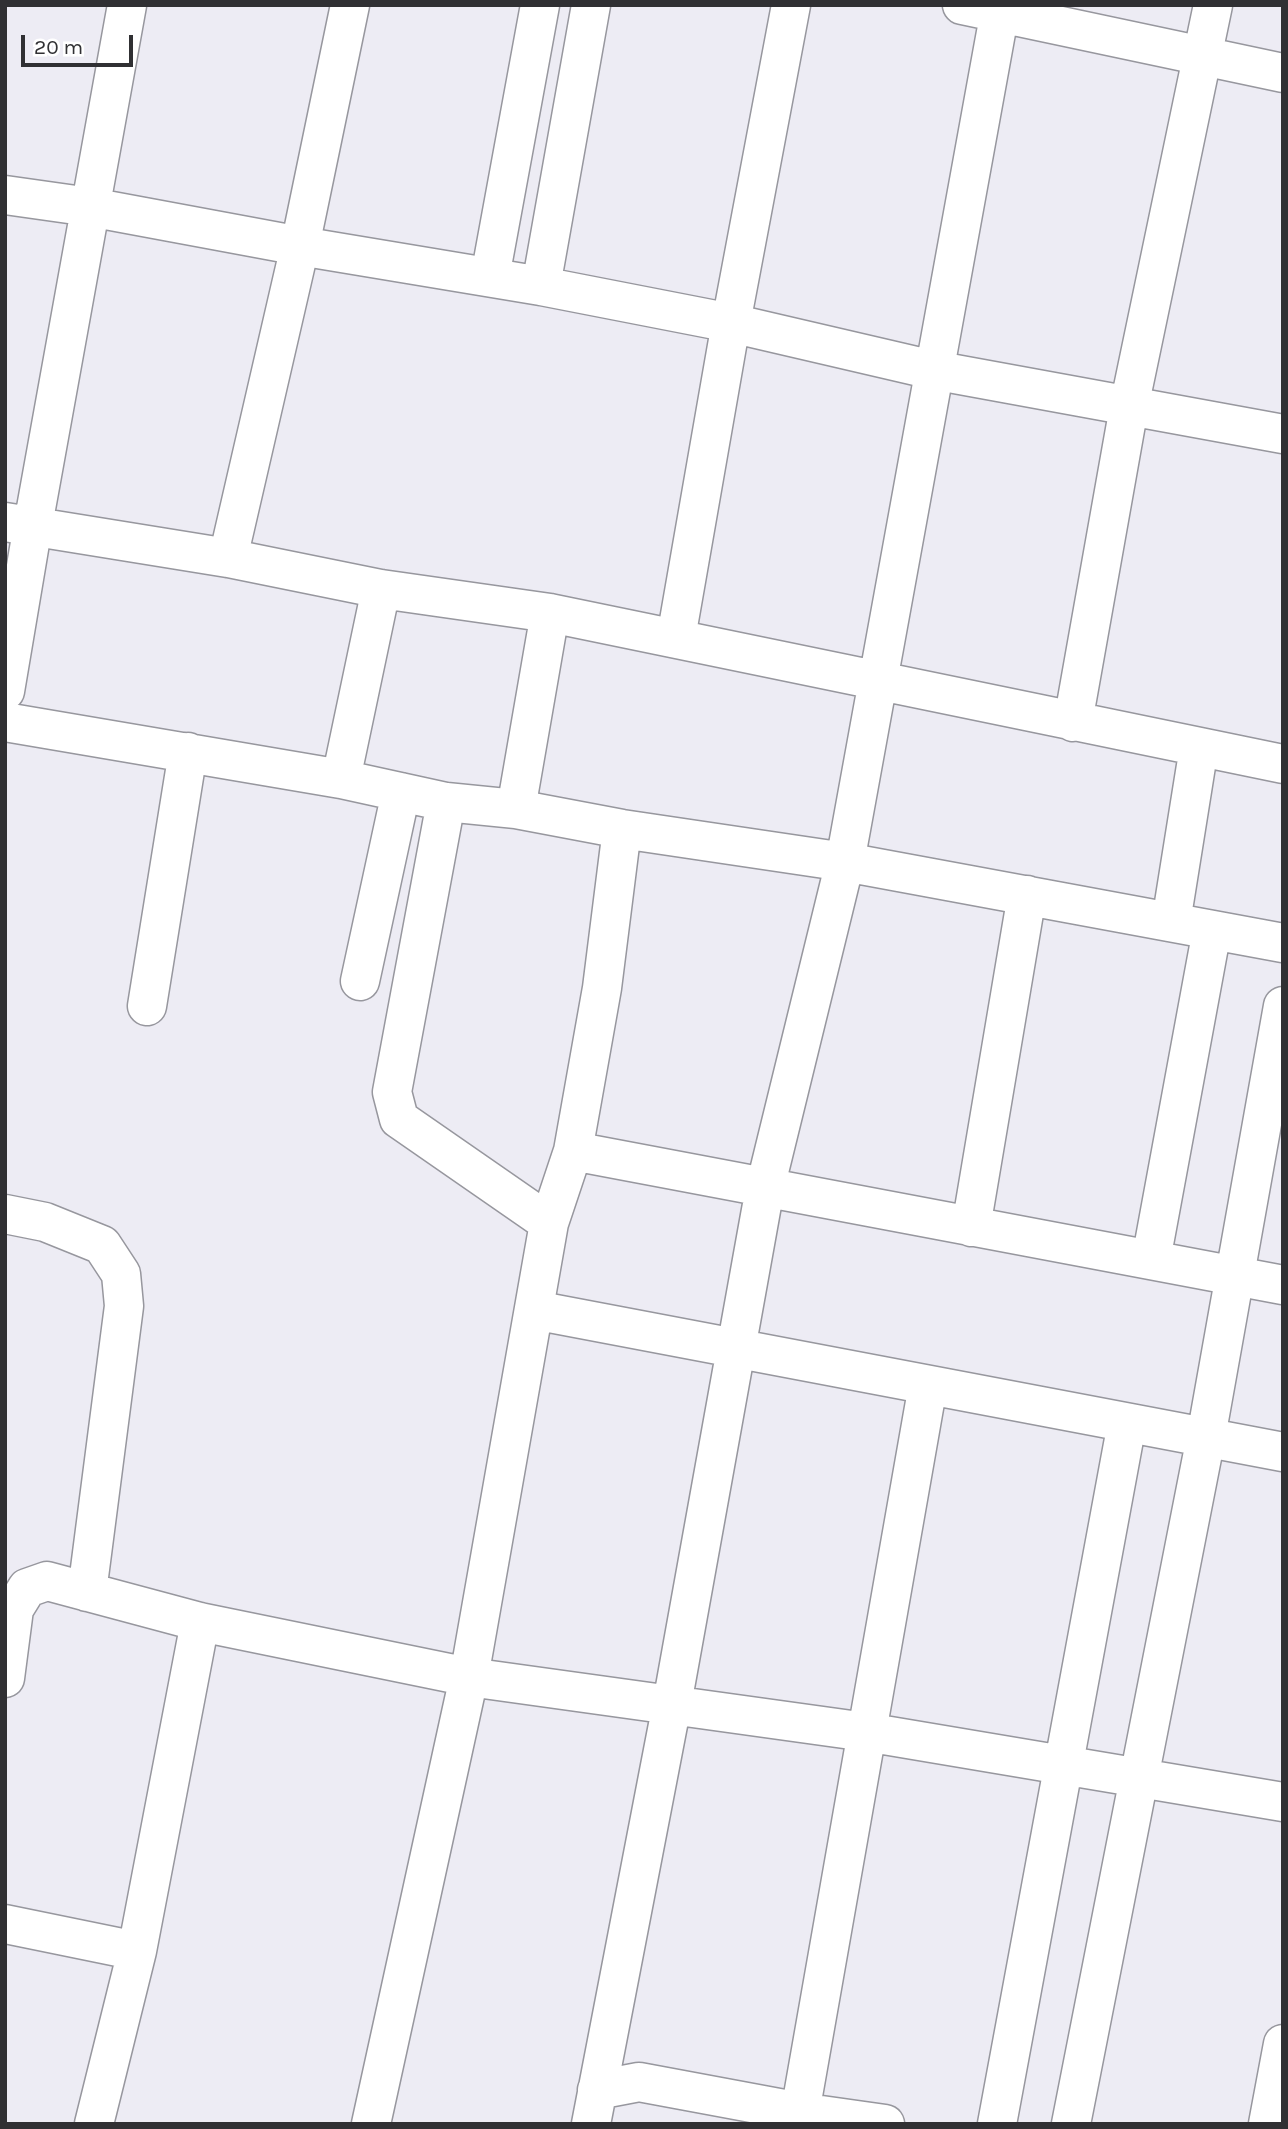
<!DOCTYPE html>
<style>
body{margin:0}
#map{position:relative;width:1288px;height:2129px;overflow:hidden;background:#edecf4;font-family:Karla,sans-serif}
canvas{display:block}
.frame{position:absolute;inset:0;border:7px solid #303033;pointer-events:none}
.scale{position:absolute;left:21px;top:35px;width:112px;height:32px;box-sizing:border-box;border:4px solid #303033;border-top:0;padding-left:9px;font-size:21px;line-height:24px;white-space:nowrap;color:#303033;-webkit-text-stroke:5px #fff;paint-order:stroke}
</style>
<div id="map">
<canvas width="1288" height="2129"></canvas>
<div class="frame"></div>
<div class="scale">20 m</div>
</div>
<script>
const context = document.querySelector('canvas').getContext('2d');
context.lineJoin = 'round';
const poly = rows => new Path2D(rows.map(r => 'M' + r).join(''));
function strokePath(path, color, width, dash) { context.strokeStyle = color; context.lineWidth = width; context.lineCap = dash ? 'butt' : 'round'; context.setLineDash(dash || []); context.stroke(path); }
const minor = poly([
 [962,5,1283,73],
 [5,195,90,207,300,246,541,286,731,323,933,370,1283,434],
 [490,277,540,5],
 [541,286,591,5],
 [5,522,228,558,381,589,550,613,1283,764],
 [228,558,300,246,350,5],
 [676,638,731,323,791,5],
 [5,691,33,525,127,5],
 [5,722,341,779,446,802,516,809,622,829,845,862,1283,943],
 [1073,722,1129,407,1213,5],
 [341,779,381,589],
 [446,802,392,1092,399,1119,549,1223],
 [516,809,550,613],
 [1171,922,1199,747],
 [360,981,401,792],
 [147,1006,188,752],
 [573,1151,1283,1285],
 [5,1214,45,1222,102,1245,121,1274,124,1306,87,1592],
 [971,1227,1027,895],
 [1151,1260,1212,930],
 [534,1310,1283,1452],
 [5,1678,14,1609,27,1588,47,1581,200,1622,469,1677,866,1732,1283,1802],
 [5,1924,137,1951],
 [597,2090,639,2082,800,2112,885,2124],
 [94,2124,137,1951,200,1622],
 [371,2124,469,1677,549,1223,573,1151,602,988,622,829],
 [591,2124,672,1704,765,1188,845,862,1001,5],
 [798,2124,928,1385],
 [997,2124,1127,1423],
 [1071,2124,1206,1437,1283,1006],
 [1268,2124,1283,2044]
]);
strokePath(minor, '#97979e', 41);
strokePath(minor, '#fff', 38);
</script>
